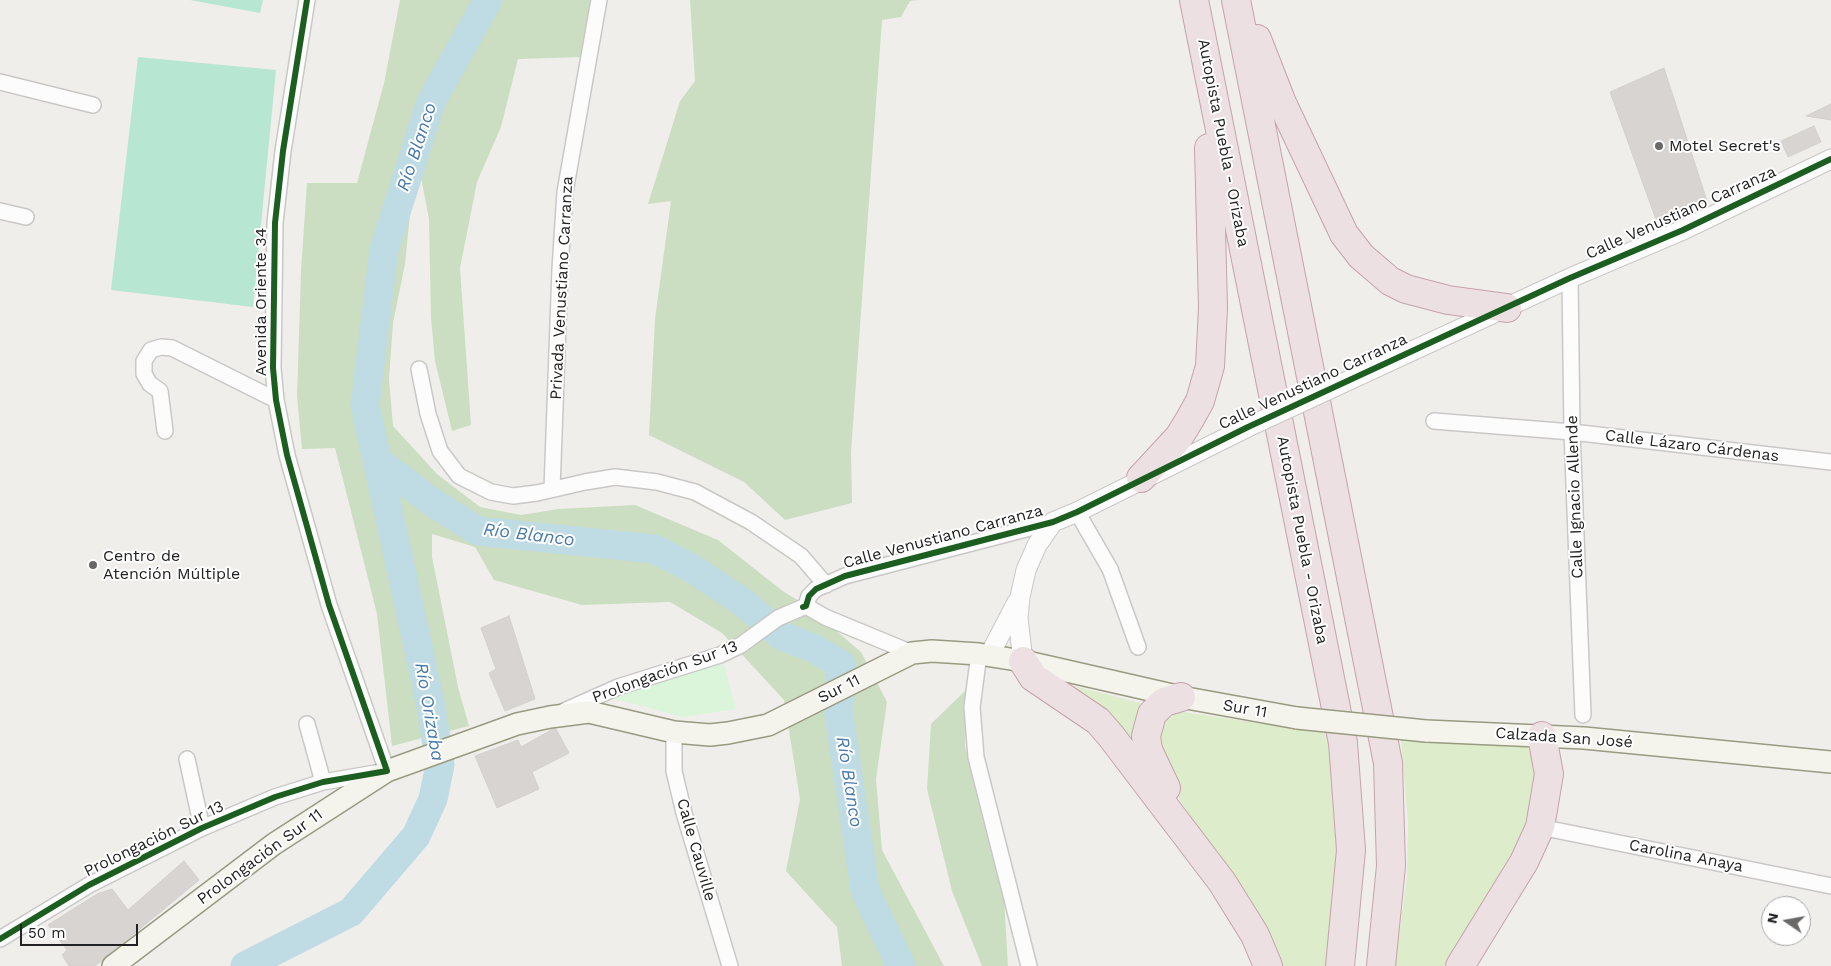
<!DOCTYPE html>
<meta charset="utf-8">
<style>
body{margin:0}
#map{position:relative;width:1831px;height:966px;overflow:hidden;background:#f0eeeb;font-family:"Work Sans",sans-serif}
canvas{display:block}
.north{position:absolute;left:1761px;top:896px;width:50px;height:50px;box-sizing:border-box;background:#fff;border:1px solid #a7a7a7;border-radius:50%;rotate:282deg;font-size:14px;font-weight:700;line-height:20px;text-align:center;color:#222}
.north::after{content:'';display:block;margin:auto;width:18px;height:22px;background:#6a6968;clip-path:polygon(50% 0,100% 100%,50% 72%,0 100%)}
.scale{position:absolute;left:20px;top:924px;width:118px;height:22px;box-sizing:border-box;border:2px solid #222;border-top:0;padding-left:6px;font-size:15px;line-height:18px;white-space:nowrap;color:#222;-webkit-text-stroke:4px #fff;paint-order:stroke}
</style>
<div id="map">
<canvas width="1831" height="966"></canvas>
<div class="north">N</div>
<div class="scale">50 m</div>
</div>
<script>
const context = document.querySelector('canvas').getContext('2d');
context.lineJoin = 'round';
function fillPath(path, color) { context.fillStyle = color; context.fill(path, 'evenodd'); }
const poly = rows => new Path2D(rows.map(r => 'M' + r).join(''));
function strokePath(path, color, width, dash) { context.strokeStyle = color; context.lineWidth = width; context.lineCap = dash ? 'butt' : 'round'; context.setLineDash(dash || []); context.stroke(path); }
function drawText(font, color, halo, rows, align = 'center') {
  context.font = font + ' "Work Sans",sans-serif'; context.lineWidth = 4; context.setLineDash([]); context.textBaseline = 'middle'; context.strokeStyle = halo; context.fillStyle = color; for (const [text, x, y, turn = 0] of rows) {
    context.save(); context.translate(x, y); context.rotate((+turn || 0) * Math.PI / 180); context.textAlign = isNaN(turn) ? turn : align; if (halo) context.strokeText(text, 0, 0); context.fillText(text, 0, 0); context.restore();
  }
}
fillPath(poly([
 [1050,680,1144,704,1135,720,1135,742,1145,766],
 [1176,711,1332,734,1339,885,1328,966,1278,966,1249,906,1180,800,1156,757,1157,723],
 [1401,740,1519,746,1533,749,1537,762,1525,834,1444,966,1395,966,1407,876,1408,821]
]), '#ddeccb');
fillPath(poly([
 [400,0,595,0,582,57,518,59,501,127,477,182,460,268,471,425,452,431,435,361,431,318,429,219,421,177,410,214,405,264,393,323,389,379,393,426,437,474,480,507,521,515,558,509,635,505,718,540,784,592,806,605,861,652,887,702,876,779,882,850,944,966,842,966,837,927,786,871,800,799,784,700,722,633,670,602,582,605,494,580,475,547,432,534,432,557,458,687,469,726,392,746,377,614,335,448,302,449,297,396,301,271,307,183,357,183,384,83],
 [690,0,919,0,910,1,901,17,882,20,851,452,852,503,785,520,744,482,649,435,655,319,671,201,648,204,680,101,695,81],
 [967,689,965,746,1004,899,1008,966,982,966,952,891,927,789,931,724]
]), '#cbdec1');
fillPath(poly([
 [712,661,724,665,736,709,683,717,608,697]
]), '#daf5da');
fillPath(poly([
 [190,0,263,0,260,13],
 [138,57,276,70,253,307,111,290]
]), '#b7e6d2');
strokePath(poly([
 [488,0,431,102,384,250,365,405,377,460,432,502,478,531,654,549,693,569,744,603,782,636,813,648,841,664,839,715,865,890,901,966],
 [245,966,351,912,416,836,433,799,440,765,431,706,377,460]
]), '#bfdbe3', 29);
const building = poly([
 [1664,68,1707,201,1659,228,1610,92,1664,68],
 [1831,104,1831,120,1806,116,1831,104],
 [1814,126,1821,142,1788,157,1781,141,1814,126],
 [509,616,535,699,505,711,489,673,496,669,481,628,509,616],
 [553,729,556,729,569,753,532,772,539,789,497,808,475,756,518,740,521,747,553,729],
 [184,861,199,880,95,966,69,966,62,955,67,950,48,925,97,894,112,889,128,910,184,861]
]);
fillPath(building, '#d7d4d2');
strokePath(building, '#d3d0cc', 1);
const minor = poly([
 [0,82,93,105],
 [0,211,26,217],
 [1570,278,1572,432,1583,715],
 [419,369,428,414,440,451,459,476,491,492,513,496,537,493,585,482,615,477,657,482,695,492,751,522,801,556,826,585],
 [1434,421,1572,432,1831,462],
 [165,431,160,391,150,384,144,374,144,361,151,350,161,347,172,348,276,400],
 [552,489,560,269,565,192,599,0],
 [1077,512,1110,569,1138,647],
 [806,606,809,596,816,589,845,576,1053,522],
 [806,606,825,617,912,653],
 [979,654,972,707,976,757,1029,966],
 [564,711,618,687,720,655,741,645,778,618,806,606],
 [307,724,323,782],
 [674,732,674,771,684,813,730,966],
 [187,759,202,828],
 [1540,827,1831,886],
 [0,939,89,885,202,828,275,797,323,782,387,771,329,605,287,455,276,400,273,368,275,223,283,151,307,0]
]);
const tertiary = poly([
 [1371,370,1570,278,1683,230,1831,159],
 [989,656,1017,602],
 [1023,661,1018,618,1020,597,1026,570,1037,545,1053,522,1077,512,1248,427]
]);
const secondary = poly([
 [1426,731,1584,738,1831,762],
 [113,966,274,844,387,771,517,724,550,717,589,712,674,732,710,735,728,733,768,725,912,653,932,651,979,654,1023,661,1181,697,1297,718]
]);
const motorway = poly([
 [1194,0,1343,743,1351,850,1340,966],
 [1236,0,1388,763,1391,866,1381,966],
 [1257,39,1282,103,1344,234,1361,256,1390,281,1406,289,1448,300,1507,308],
 [1141,478,1179,437,1190,419,1200,401,1210,366,1213,308,1209,148],
 [1023,661,1033,677,1098,721,1111,736,1222,882,1255,935,1268,966],
 [1166,788,1148,750,1146,736,1152,714,1164,702,1181,697],
 [1460,966,1524,862,1540,827,1549,774,1542,736]
]);
strokePath(minor, '#c9c8c7', 18);
strokePath(tertiary, '#c9c8c7', 21);
strokePath(secondary, '#999a82', 24);
strokePath(motorway, '#c5a2ac', 30);
strokePath(minor, '#fdfcfc', 15);
strokePath(tertiary, '#fdfcfc', 19);
strokePath(secondary, '#f4f4ed', 21);
strokePath(motorway, '#ece0e2', 28);
const tertiaryBridge = poly([
 [1248,427,1371,370]
]);
const secondaryBridge = poly([
 [1297,718,1426,731]
]);
strokePath(tertiaryBridge, '#c9c8c7', 21, []);
strokePath(secondaryBridge, '#999a82', 24, []);
strokePath(tertiaryBridge, '#fdfcfc', 19);
strokePath(secondaryBridge, '#f4f4ed', 21);
strokePath(poly([
 [803,607,806,606,809,596,816,589,845,576,1053,522,1077,512,1248,427,1570,278,1683,230,1831,159],
 [0,939,89,885,202,828,275,797,323,782,387,771,329,605,287,455,276,400,273,368,275,223,283,151,307,0]
]), '#1b5e20', 6);
for (const [x, y, r, color] of [
 [1659,146,5,"#6a6968"],
 [93,565,5,"#6a6968"]
]) { const dot = new Path2D(); dot.arc(x, y, r, 0, 2 * Math.PI); context.fillStyle = color; context.fill(dot); strokePath(dot, '#fff', 2); }
drawText('16px', '#222', '#fff', [
 ["Autopista Puebla - Orizaba",1223,143,79],
 ["Calle Venustiano Carranza",1681,213,-24],
 ["Privada Venustiano Carranza",562,288,-87],
 ["Avenida Oriente 34",261,302,-90],
 ["Calle Venustiano Carranza",1313,382,-25],
 ["Calle Lázaro Cárdenas",1692,446,7],
 ["Calle Ignacio Allende",1575,497,-92],
 ["Calle Venustiano Carranza",943,537,-15],
 ["Autopista Puebla - Orizaba",1302,540,79],
 ["Prolongación Sur 13",665,672,-20],
 ["Sur 11",839,689,-27],
 ["Sur 11",1245,709,10],
 ["Calzada San José",1564,738,4],
 ["Prolongación Sur 13",154,839,-26],
 ["Calle Cauville",696,850,74],
 ["Carolina Anaya",1686,856,11],
 ["Prolongación Sur 11",260,857,-36]
]);
drawText('16px', '#222', '#fff', [
 ["Motel Secret's",1669,146],
 ["Centro de",103,556],
 ["Atención Múltiple",103,574]
], 'left');
drawText('italic 18px', '#4a7aab', '#fff', [
 ["Río Blanco",417,147,-72],
 ["Río Blanco",529,535,7],
 ["Río Orizaba",429,712,80],
 ["Río Blanco",849,782,81]
]);
</script>
